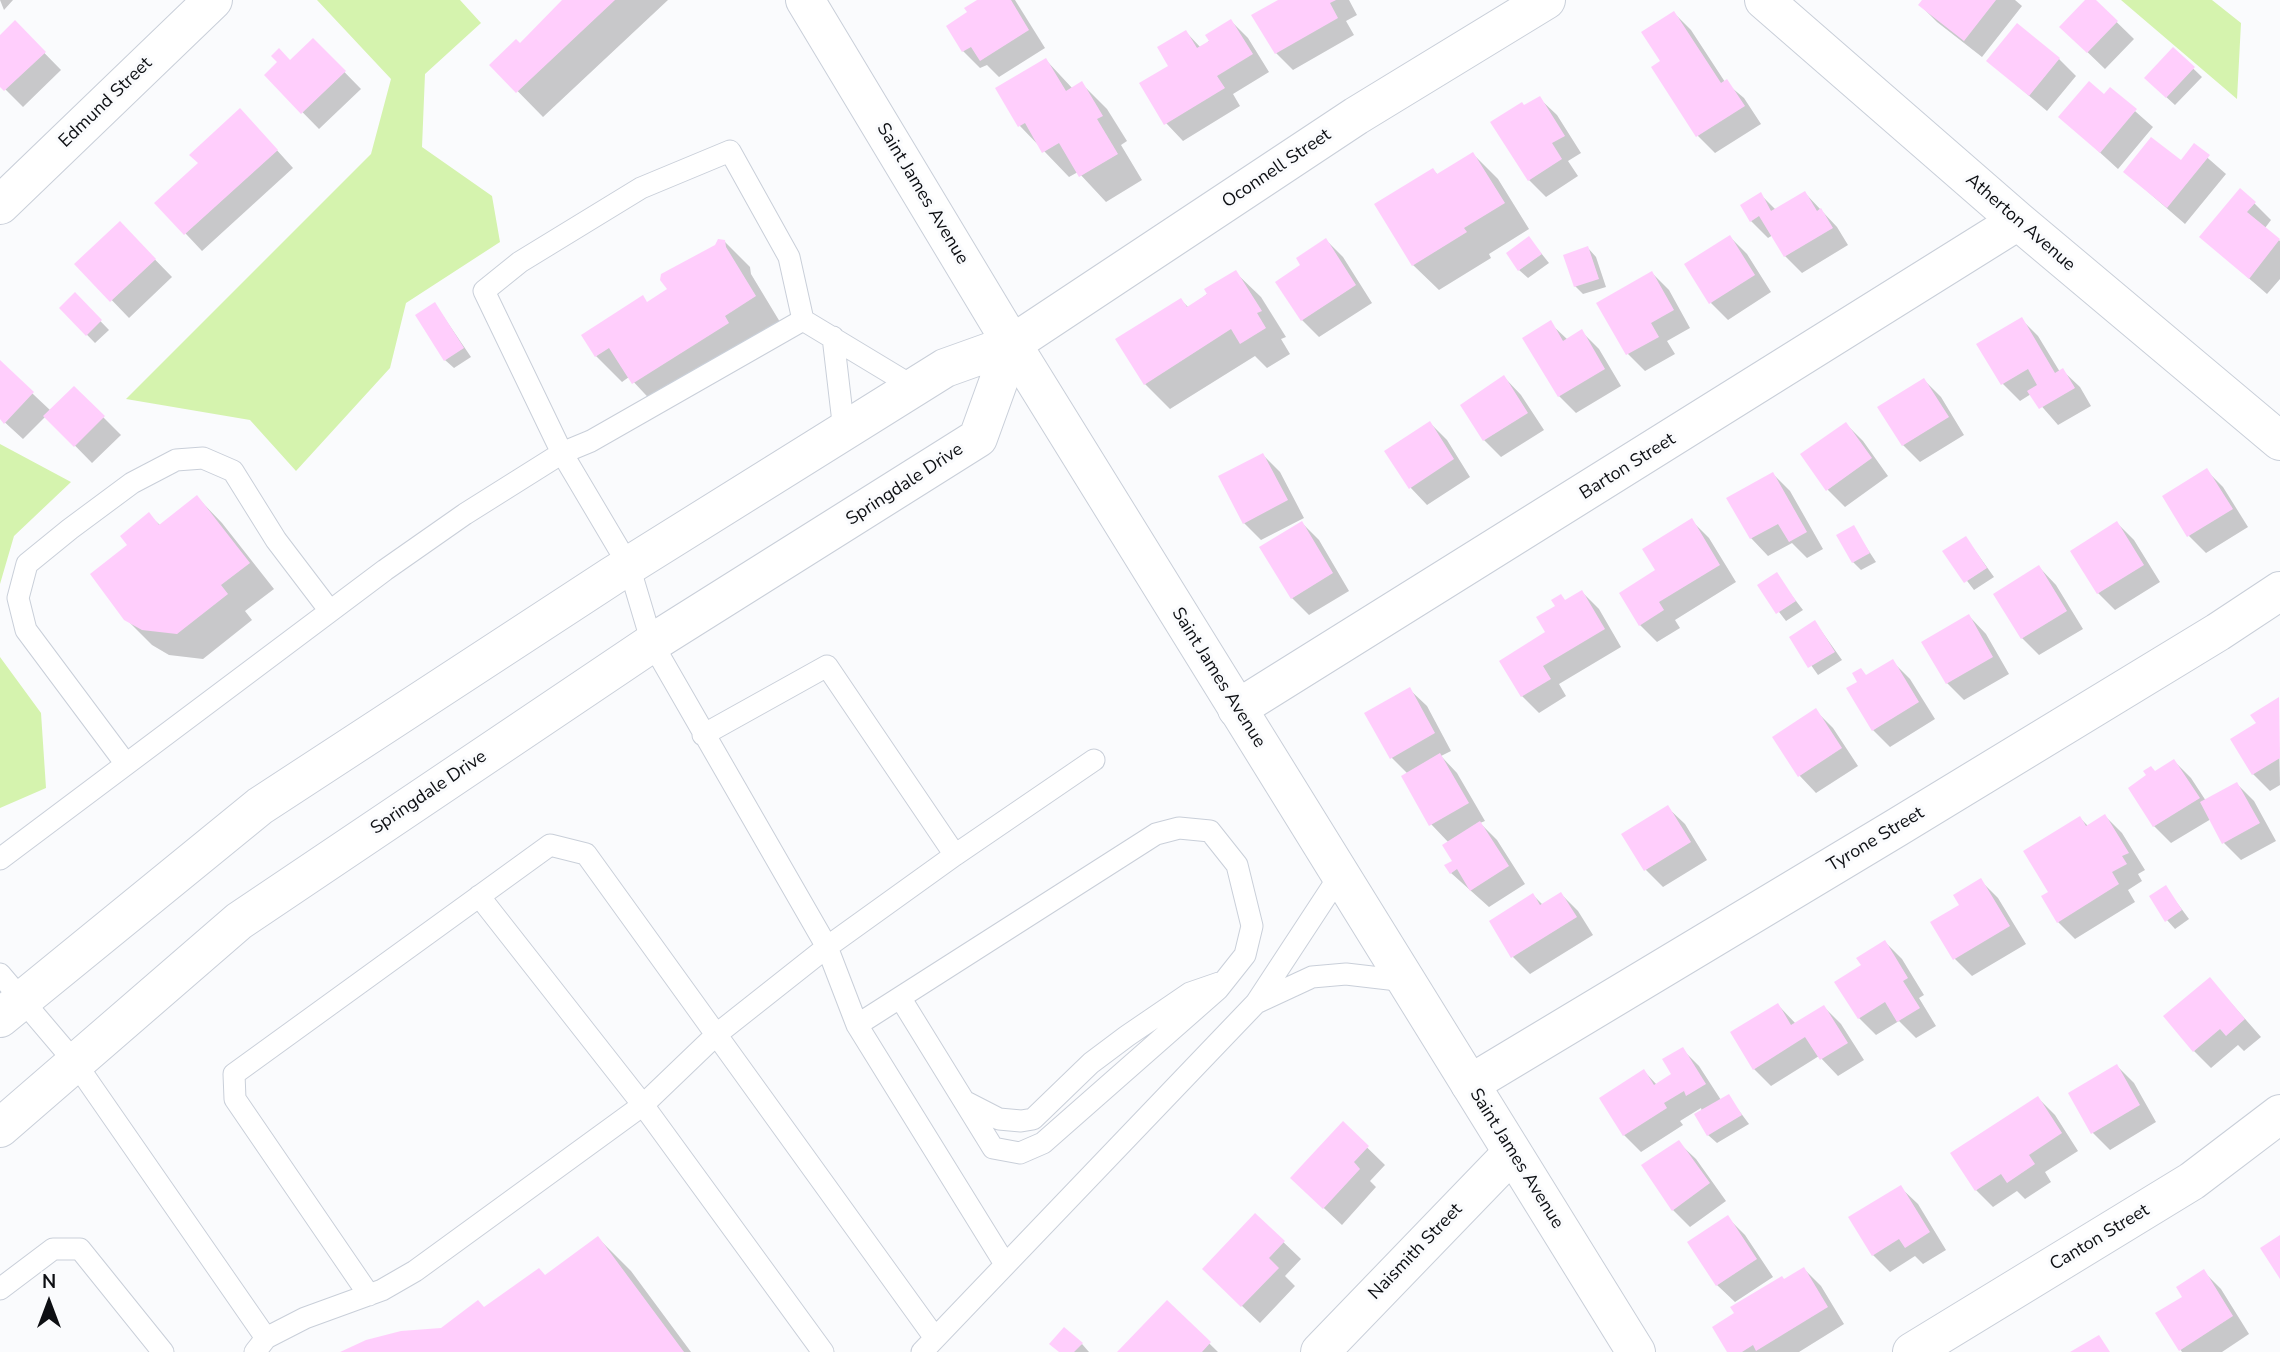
<!DOCTYPE html>
<style>
body{margin:0}
#map{position:relative;width:2280px;height:1352px;overflow:hidden;background:#fafbfd;font-family:"Nunito Sans",sans-serif}
canvas{display:block}
.north{position:absolute;left:14px;top:1268px;width:70px;height:70px;-webkit-text-stroke:5px #fafbfd;paint-order:stroke;rotate:0deg;font-size:19px;font-weight:700;line-height:28px;text-align:center;color:#0d0f13}
.north::after{content:'';display:block;margin:auto;width:24px;height:32px;background:#0d0f13;clip-path:polygon(50% 0,100% 100%,50% 72%,0 100%)}
</style>
<div id="map">
<canvas width="2280" height="1352"></canvas>
<div class="north">N</div>
</div>
<script>
const context = document.querySelector('canvas').getContext('2d');
context.lineJoin = 'round';
function fillPath(path, color) { context.fillStyle = color; context.fill(path, 'evenodd'); }
const poly = rows => new Path2D(rows.map(r => 'M' + r).join(''));
function strokePath(path, color, width, dash) { context.strokeStyle = color; context.lineWidth = width; context.lineCap = dash ? 'butt' : 'round'; context.setLineDash(dash || []); context.stroke(path); }
function drawText(font, color, halo, rows, align = 'center') {
  context.font = font + ' "Nunito Sans",sans-serif'; context.lineWidth = 6; context.setLineDash([]); context.textBaseline = 'middle'; context.strokeStyle = halo; context.fillStyle = color; for (const [text, x, y, turn = 0] of rows) {
    context.save(); context.translate(x, y); context.rotate((+turn || 0) * Math.PI / 180); context.textAlign = isNaN(turn) ? turn : align; if (halo) context.strokeText(text, 0, 0); context.fillText(text, 0, 0); context.restore();
  }
}
fillPath(poly([
 [317,0,460,0,481,23,425,74,422,147,492,196,500,242,406,303,390,368,296,471,250,420,126,399,371,154,391,79],
 [2121,0,2212,0,2241,23,2237,99],
 [0,444,71,482,14,536,0,584],
 [0,657,41,713,46,788,0,808]
]), '#d5f3ae');
fillPath(poly([
 [0,0,13,0,4,10],
 [564,0,668,0,543,117,492,65,520,45],
 [981,0,1015,0,1045,48,999,77,987,65,980,68,963,51,948,27,969,13],
 [1281,0,1349,0,1357,15,1346,21,1354,35,1293,70,1276,53],
 [1924,0,2015,0,2022,6,1982,57,1937,22,1920,5],
 [2087,0,2094,0,2134,39,2105,69,2079,44],
 [1674,13,1691,30,1725,82,1744,98,1761,124,1715,153,1698,136,1653,68,1662,62],
 [1231,21,1248,38,1269,72,1233,94,1240,106,1183,141,1166,123,1170,67,1186,32,1201,48],
 [15,23,61,70,23,107,0,84,0,38],
 [313,40,361,89,319,129,266,75,290,62],
 [2173,49,2202,77,2175,105,2154,86],
 [2059,59,2076,76,2047,111,1988,61],
 [1046,60,1073,89,1082,84,1107,109,1127,141,1121,145,1142,180,1106,202,1078,172,1069,177,1020,126,997,88],
 [2110,89,2153,127,2118,169,2061,117,2104,97],
 [1539,98,1557,115,1581,153,1568,161,1578,176,1546,197,1529,180,1524,107],
 [257,128,293,168,202,251,157,203,200,163],
 [2194,146,2226,174,2185,224,2125,172,2181,162],
 [1473,154,1498,179,1529,229,1489,254,1491,258,1439,290,1413,265,1433,170,1438,175],
 [1805,193,1837,227,1848,245,1802,273,1785,256,1773,235,1768,238,1751,221,1760,194,1776,210],
 [2254,203,2271,220,2265,228,2280,241,2280,279,2267,294,2201,237],
 [1730,237,1747,254,1771,292,1728,320,1711,303],
 [1529,238,1549,263,1528,278,1519,270],
 [1326,240,1343,257,1372,303,1319,337,1302,320],
 [137,241,172,277,129,318,77,264],
 [725,242,750,267,751,274,780,322,659,409,629,377,622,382,596,356,648,303,670,289],
 [1588,248,1596,257,1606,287,1583,294,1575,286],
 [1235,272,1261,297,1286,337,1281,339,1290,354,1267,368,1255,356,1170,409,1145,384,1181,300,1189,308],
 [1652,273,1669,290,1690,328,1667,341,1675,354,1645,371,1628,354,1599,304],
 [75,295,109,330,95,343,61,308],
 [435,304,471,357,454,368,445,360],
 [2021,319,2038,336,2060,372,2062,370,2080,387,2091,406,2058,425,2031,394,2020,401,2003,384],
 [1550,323,1568,340,1582,332,1599,349,1621,386,1576,413,1559,396],
 [0,363,51,411,74,388,121,435,92,463,46,416,23,439,0,418],
 [1504,377,1521,395,1544,430,1501,457,1484,440],
 [1924,380,1941,397,1964,435,1920,462,1903,445],
 [1430,423,1447,440,1470,477,1427,505,1410,487],
 [1846,424,1863,441,1888,476,1845,507,1828,490,1802,454],
 [1263,455,1280,472,1304,518,1261,540,1244,523],
 [2206,470,2223,487,2248,527,2206,553,2189,536],
 [1773,474,1790,491,1823,549,1807,558,1792,543,1768,556,1751,538],
 [197,497,222,523,274,589,245,611,252,620,203,659,169,655,152,645,126,619,130,546,149,515,161,526],
 [1691,520,1709,538,1736,582,1675,620,1680,628,1657,642,1640,625,1658,571],
 [1302,523,1319,540,1349,591,1309,615,1292,598],
 [2117,523,2134,540,2160,582,2115,610,2098,593],
 [1853,527,1876,562,1861,570,1853,562],
 [1966,538,1994,577,1974,590,1945,552],
 [2039,567,2056,585,2083,629,2039,655,2022,638],
 [1776,575,1803,610,1786,621,1759,586],
 [1582,592,1599,609,1621,647,1559,684,1566,696,1539,713,1522,696,1548,633,1566,602],
 [1969,616,1986,634,2009,674,1964,700,1947,683,1923,643],
 [1815,622,1842,660,1818,675,1791,637],
 [1893,662,1910,679,1935,719,1890,747,1873,730],
 [1409,689,1427,706,1451,751,1441,756,1457,773,1485,821,1480,823,1497,840,1525,884,1489,907,1451,873,1454,862,1449,843,1431,824,1408,774,1391,757],
 [2278,700,2280,785,2270,791,2253,774,2258,724],
 [1816,711,1833,728,1858,766,1816,793,1799,775],
 [2174,761,2191,778,2206,801,2237,784,2254,801,2276,841,2241,860,2224,843,2211,819,2171,843,2154,826,2130,788],
 [1667,807,1685,824,1707,860,1663,887,1646,870,1623,834],
 [2105,816,2122,833,2145,870,2138,874,2142,881,2128,890,2135,902,2075,939,2058,922,2051,893,2080,818,2088,826],
 [1981,881,1998,898,2026,944,1972,976,1955,959,1933,923,1962,905],
 [2166,888,2189,919,2175,929,2167,920],
 [1561,894,1578,911,1593,935,1530,974,1513,957,1533,895,1543,905],
 [1885,942,1902,959,1924,995,1919,998,1936,1026,1916,1038,1899,1021,1876,1035,1859,1018,1863,966],
 [2210,979,2261,1037,2244,1051,2238,1045,2211,1068,2194,1051],
 [1778,1005,1796,1024,1824,1007,1841,1024,1864,1060,1838,1076,1819,1056,1771,1086,1754,1069],
 [1682,1049,1699,1066,1721,1100,1728,1096,1749,1124,1717,1143,1708,1135,1701,1108,1680,1121,1683,1125,1641,1152,1624,1135,1644,1071,1657,1085,1673,1074],
 [2117,1066,2134,1083,2156,1122,2110,1150,2092,1132],
 [2038,1098,2055,1115,2078,1151,2045,1172,2051,1182,2025,1199,2017,1191,1993,1207,1976,1190],
 [1343,1124,1385,1165,1370,1181,1376,1187,1342,1225,1310,1195],
 [1678,1142,1696,1159,1726,1201,1690,1227,1673,1210],
 [1900,1187,1918,1204,1946,1250,1923,1264,1915,1256,1890,1272,1873,1255],
 [1255,1215,1301,1259,1285,1276,1295,1286,1260,1323,1221,1286],
 [1728,1218,1745,1235,1773,1277,1735,1302,1717,1285,1690,1243],
 [598,1238,631,1271,691,1352,344,1352,441,1330,546,1277],
 [1804,1269,1821,1286,1844,1324,1799,1352,1730,1352,1785,1281],
 [2204,1272,2221,1289,2249,1334,2222,1352,2182,1352,2157,1314,2184,1297],
 [1167,1302,1218,1352,1119,1352],
 [1082,1344,1089,1352,1060,1352]
]), '#0003');
fillPath(poly([
 [562,0,615,0,516,93,489,65,516,39,520,43],
 [977,0,1011,0,1029,30,980,61,971,47,962,52,946,26,967,12,964,8],
 [1278,0,1336,0,1330,3,1338,18,1275,54,1251,15],
 [1922,0,1996,0,1964,41,1918,5],
 [2085,0,2096,0,2118,21,2087,53,2059,27],
 [1674,11,1721,83,1727,79,1745,106,1696,137,1651,67,1660,61,1641,32],
 [1231,19,1253,54,1217,76,1225,88,1164,125,1139,83,1168,66,1157,47,1186,30,1197,48,1209,41,1205,35],
 [15,20,46,52,4,91,0,87,0,35],
 [2017,23,2060,58,2029,96,1986,61],
 [313,38,346,71,301,114,264,75,277,62,271,56,279,48,290,60],
 [2173,47,2195,67,2166,98,2144,78],
 [1046,58,1066,91,1082,81,1103,116,1097,119,1118,154,1079,177,1059,143,1042,153,1025,123,1018,127,995,88],
 [2089,81,2104,94,2110,87,2137,109,2100,153,2058,117],
 [1540,96,1565,136,1552,143,1562,159,1528,181,1490,122,1522,102,1524,105],
 [240,108,278,150,184,235,154,203,198,163,189,155],
 [2151,137,2181,160,2194,143,2210,155,2167,208,2123,172],
 [1473,152,1505,203,1464,228,1467,232,1412,266,1374,204,1433,168,1437,174],
 [2240,188,2256,202,2247,212,2280,239,2249,279,2199,237],
 [1805,191,1817,211,1821,208,1833,228,1784,257,1759,216,1750,222,1740,205,1761,192,1771,211],
 [120,221,156,259,110,302,74,264],
 [1730,235,1755,275,1709,304,1684,264],
 [1529,236,1542,254,1518,271,1506,253],
 [1326,238,1356,285,1301,321,1275,282,1300,265,1296,258],
 [718,239,725,240,726,247,756,296,725,316,729,323,632,384,609,348,595,357,581,335,643,295,647,302,667,289,660,280,661,274,715,245],
 [1588,246,1599,279,1574,287,1563,255],
 [1236,270,1262,311,1257,313,1266,328,1240,344,1231,329,1144,385,1115,339,1181,298,1187,307,1207,294,1204,289],
 [1652,271,1674,310,1651,323,1659,337,1626,355,1596,303],
 [75,292,102,320,86,336,59,308],
 [435,302,464,348,444,361,415,315],
 [2022,317,2055,373,2063,368,2075,388,2039,409,2027,391,2037,385,2028,369,2001,385,1976,344],
 [1551,320,1563,341,1582,329,1605,369,1558,397,1522,338],
 [0,360,34,392,4,424,0,419],
 [1504,375,1528,413,1483,441,1460,405],
 [1924,378,1949,417,1902,446,1877,407],
 [74,386,105,416,74,447,43,416],
 [1430,421,1454,459,1409,489,1384,451],
 [1846,422,1872,458,1826,491,1800,454],
 [1263,453,1288,500,1243,524,1218,476],
 [2207,468,2233,509,2187,537,2162,496],
 [1773,472,1807,532,1789,542,1778,524,1750,539,1726,498],
 [197,495,250,563,221,585,228,594,177,634,142,630,124,620,90,574,127,545,120,536,149,512,159,525],
 [1692,518,1720,565,1659,602,1664,610,1639,626,1619,593,1655,570,1642,549],
 [1302,521,1333,573,1291,599,1259,547],
 [2117,521,2144,565,2097,594,2070,551],
 [1854,525,1870,553,1852,563,1836,535],
 [1966,536,1987,568,1964,583,1942,551],
 [2039,565,2067,611,2021,639,1993,594],
 [1777,572,1796,601,1776,614,1757,585],
 [1582,590,1605,629,1543,666,1551,679,1521,697,1499,661,1545,632,1536,617,1555,606,1551,600,1561,594,1565,600],
 [1969,614,1993,657,1946,684,1921,642],
 [1815,620,1835,652,1808,668,1789,637],
 [1893,659,1919,702,1872,731,1846,688,1857,682,1852,673,1861,668,1866,675],
 [1410,687,1435,733,1390,759,1364,713],
 [2279,697,2280,758,2252,775,2230,739,2256,723,2250,715],
 [1816,708,1842,748,1798,777,1772,737],
 [1440,753,1469,803,1429,826,1401,776],
 [2174,759,2200,798,2153,827,2128,788,2146,775,2143,771,2151,766,2155,771],
 [2237,782,2260,823,2222,844,2200,802],
 [1668,805,1691,842,1644,871,1621,834],
 [2105,814,2129,853,2122,856,2127,864,2112,872,2119,884,2057,923,2041,896,2048,892,2023,851,2080,816,2086,826],
 [1480,821,1509,866,1470,891,1457,869,1450,874,1444,865,1452,861,1442,845],
 [1981,878,2010,926,1953,960,1930,922,1959,905,1953,895],
 [2166,885,2182,910,2165,922,2149,896],
 [1561,892,1577,917,1511,958,1489,921,1533,893,1540,905],
 [1885,940,1908,978,1903,981,1920,1008,1897,1022,1885,1002,1858,1019,1834,982,1861,965,1856,958],
 [2210,977,2245,1019,2226,1036,2220,1029,2193,1052,2163,1016],
 [1778,1003,1791,1025,1824,1005,1848,1043,1820,1060,1805,1037,1753,1070,1730,1032],
 [1683,1047,1706,1084,1686,1096,1684,1091,1664,1103,1667,1108,1623,1136,1599,1098,1644,1069,1654,1085,1671,1074,1662,1059],
 [2117,1064,2140,1105,2091,1134,2068,1093],
 [1729,1094,1742,1115,1707,1136,1694,1114],
 [2038,1096,2062,1133,2029,1155,2035,1164,2007,1183,2001,1174,1975,1191,1950,1153],
 [1343,1121,1369,1146,1354,1162,1360,1169,1323,1209,1290,1178],
 [1679,1140,1710,1183,1672,1211,1641,1165],
 [1901,1185,1930,1232,1905,1248,1899,1239,1872,1256,1848,1217],
 [1255,1213,1285,1241,1269,1258,1279,1268,1241,1307,1202,1269],
 [1728,1215,1757,1259,1716,1286,1687,1242],
 [2280,1235,2280,1279,2260,1248],
 [598,1236,684,1352,340,1352,366,1340,401,1331,441,1328,478,1300,484,1307,539,1268,545,1275],
 [1804,1267,1828,1307,1756,1351,1753,1345,1742,1352,1727,1352,1712,1327,1734,1313,1730,1307,1782,1276,1784,1279],
 [2204,1269,2233,1316,2179,1351,2155,1313,2182,1297,2176,1287],
 [1167,1300,1211,1342,1202,1352,1117,1352],
 [1064,1327,1083,1343,1074,1352,1059,1352,1049,1344],
 [2099,1335,2110,1352,2070,1352]
]), '#ffcefc');
const service = poly([
 [833,337,844,431],
 [914,387,803,320,789,257,730,151,641,188,520,262,484,291,562,453,629,566,652,643,827,947,857,1025,1005,1264],
 [126,764,26,630,18,598,27,564,70,529,132,483,176,460,203,458,233,471,276,540,330,611],
 [955,855,1094,760],
 [0,859,385,570,465,514,562,453,591,441,803,320],
 [479,896,643,1105,823,1352],
 [0,974,74,1061,266,1338],
 [1256,1003,1312,977,1346,974,1406,981],
 [857,1025,1156,834,1179,828,1210,831,1237,865,1252,926,1245,955,1218,989,1043,1143,1020,1153,993,1148,901,999],
 [964,1101,999,1119,1021,1121,1033,1119,1091,1063,1127,1036,1190,993,1219,983],
 [0,1289,53,1249,80,1249,163,1352],
 [369,1295,235,1099,234,1074,550,845,586,854,935,1338],
 [255,1352,266,1338,305,1318,382,1290,415,1271,643,1105,717,1034,827,947,955,855,827,666,703,735],
 [922,1352,1256,1003,1340,875]
]);
const minor = poly([
 [1764,0,2018,221,2280,441],
 [0,205,213,0],
 [1237,709,2018,221],
 [0,1018,260,806,612,576,945,368,1012,344,1356,116,1546,0],
 [1470,1084,1896,828,2218,632,2280,591],
 [0,1128,239,921,652,643,978,438,1012,344],
 [1320,1352,1512,1153],
 [1912,1352,2192,1181,2280,1114]
]);
const secondary = poly([
 [805,0,1012,344,1636,1352]
]);
strokePath(service, '#c9cfd9', 23);
strokePath(minor, '#c9cfd9', 40);
strokePath(secondary, '#c9cfd9', 40);
strokePath(service, '#fff', 21);
strokePath(minor, '#fff', 38);
strokePath(secondary, '#fff', 38);
drawText('18px', '#0d0f13', '#fafbfd', [
 ["Edmund Street",106,103,-44],
 ["Oconnell Street",1277,169,-34],
 ["Saint James Avenue",922,194,59],
 ["Atherton Avenue",2020,223,41],
 ["Barton Street",1628,467,-32],
 ["Springdale Drive",905,485,-33],
 ["Saint James Avenue",1218,678,58],
 ["Springdale Drive",429,793,-34],
 ["Tyrone Street",1876,840,-31],
 ["Saint James Avenue",1516,1159,58],
 ["Canton Street",2100,1238,-31],
 ["Naismith Street",1416,1252,-46]
]);
</script>
